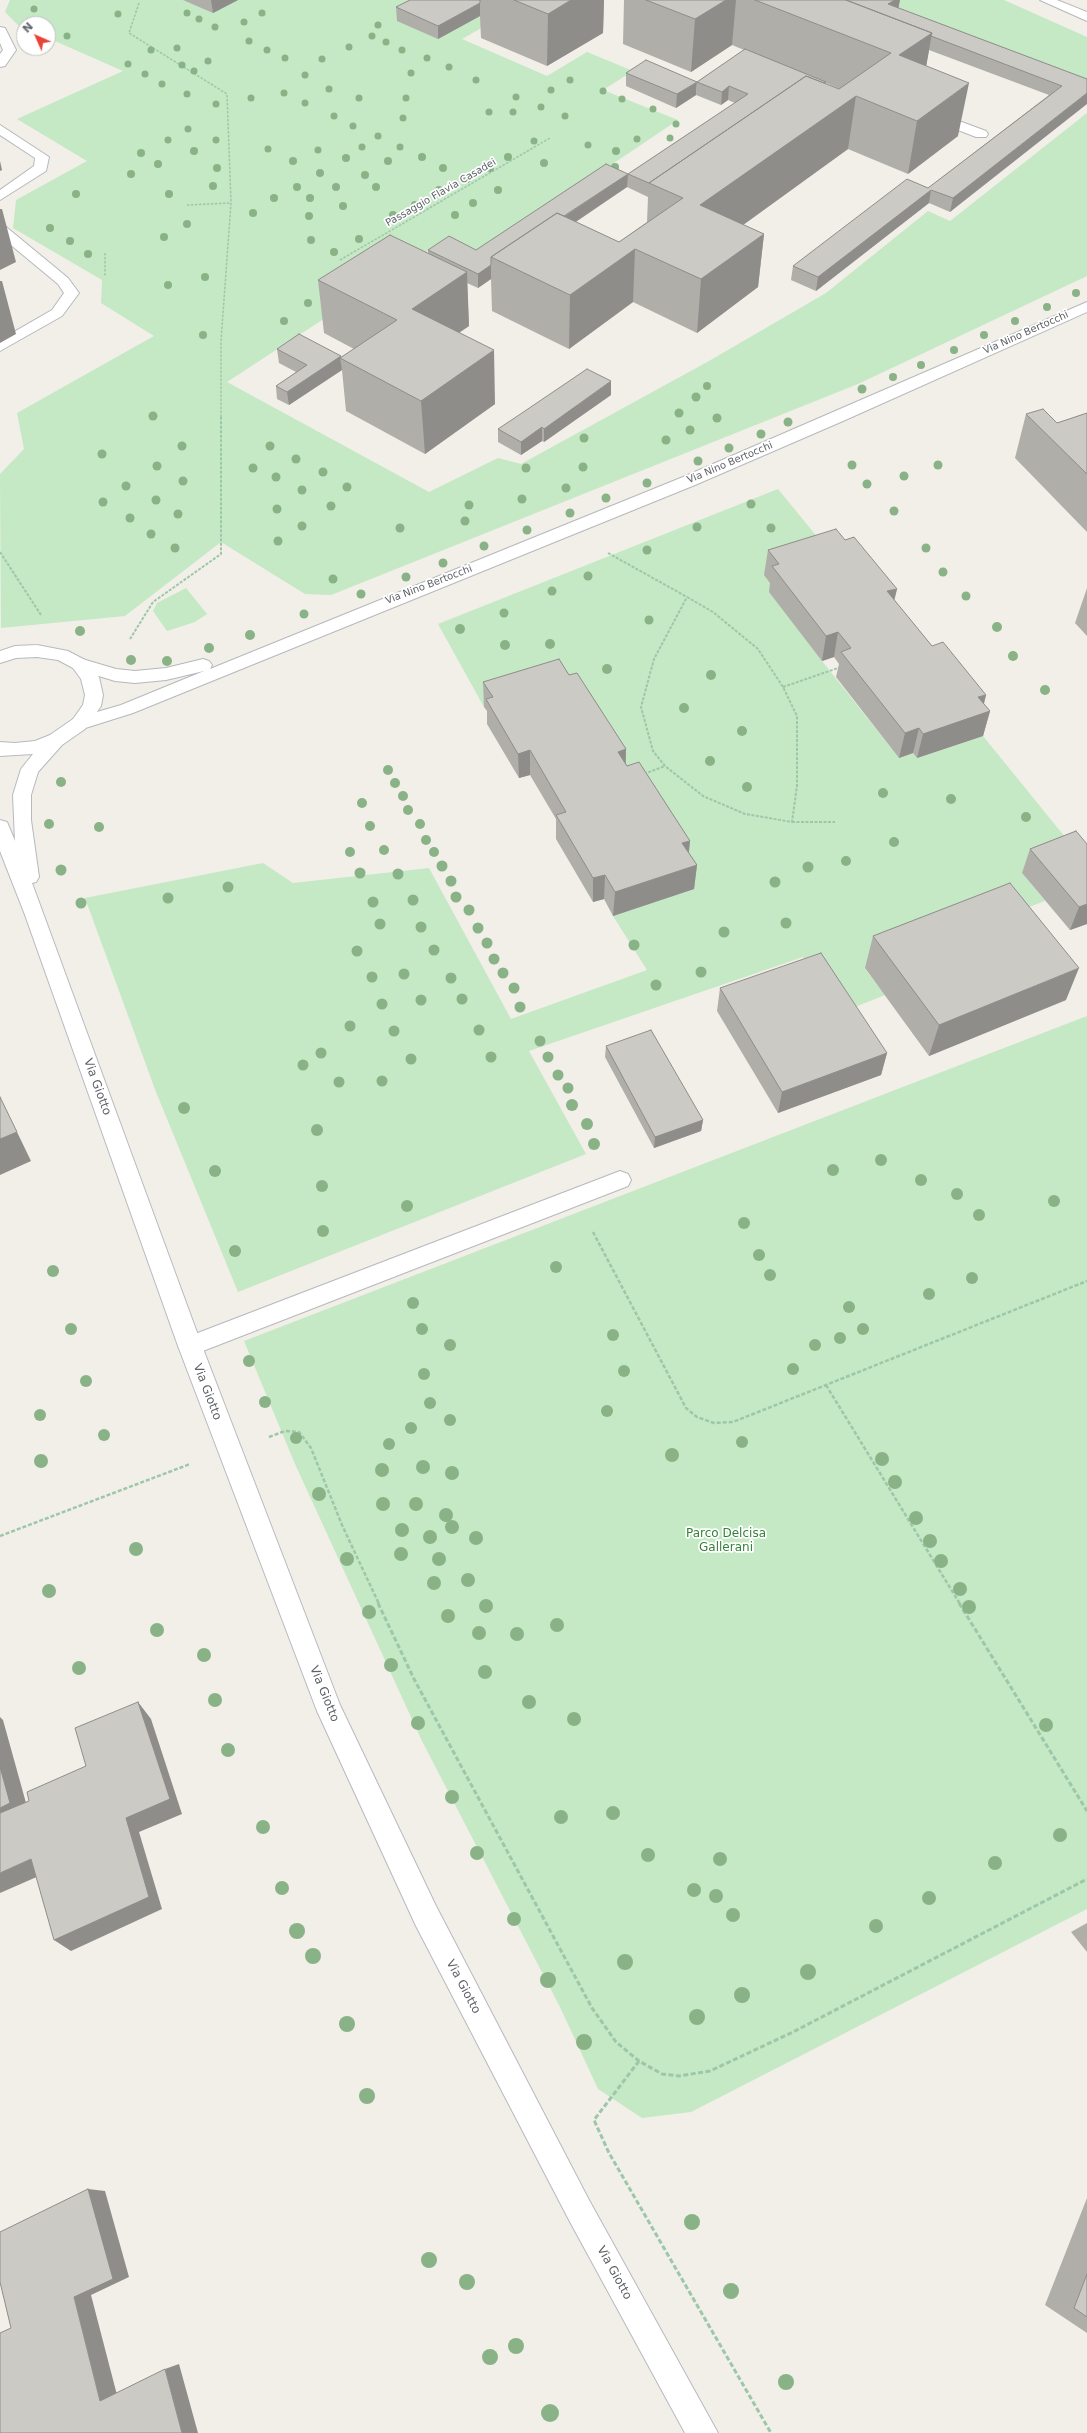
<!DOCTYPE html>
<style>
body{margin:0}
#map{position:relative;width:1087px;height:2433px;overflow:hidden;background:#f1efe8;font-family:"DejaVu Sans",sans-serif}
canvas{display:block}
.north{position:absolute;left:16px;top:16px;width:40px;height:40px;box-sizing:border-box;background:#fff;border:1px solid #bfc1c3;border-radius:50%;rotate:315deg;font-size:11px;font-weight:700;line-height:16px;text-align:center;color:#5f6368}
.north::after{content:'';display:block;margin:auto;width:14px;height:18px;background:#ea4335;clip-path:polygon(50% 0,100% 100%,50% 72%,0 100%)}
</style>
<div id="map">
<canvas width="1087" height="2433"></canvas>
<div class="north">N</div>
</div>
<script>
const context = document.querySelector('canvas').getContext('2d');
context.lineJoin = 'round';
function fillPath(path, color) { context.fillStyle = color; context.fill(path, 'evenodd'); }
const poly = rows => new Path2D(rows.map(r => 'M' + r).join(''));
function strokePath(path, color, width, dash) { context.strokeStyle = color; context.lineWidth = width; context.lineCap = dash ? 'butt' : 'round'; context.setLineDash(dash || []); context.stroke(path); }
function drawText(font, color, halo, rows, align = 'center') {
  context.font = font + ' "DejaVu Sans",sans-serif'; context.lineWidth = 3.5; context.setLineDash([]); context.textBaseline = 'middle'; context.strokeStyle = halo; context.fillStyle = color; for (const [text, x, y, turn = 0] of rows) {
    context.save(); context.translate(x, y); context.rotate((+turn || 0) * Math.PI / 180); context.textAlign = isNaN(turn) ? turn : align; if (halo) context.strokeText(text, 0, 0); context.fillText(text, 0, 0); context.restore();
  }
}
fillPath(poly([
 [10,0,494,0,515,9,462,39,547,76,587,52,633,71,603,90,678,120,477,255,445,240,227,382,429,492,498,458,521,464,709,361,826,293,928,211,950,221,1087,113,1087,276,858,384,331,595,305,594,221,542,125,616,1,628,0,474,24,449,17,413,154,336,101,303,102,280,13,228,16,200,87,161,17,119,123,71,48,38,48,24,24,24,24,28,19,26,5,12],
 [853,0,1004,0,1087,37,1087,87],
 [778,489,832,555,775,590,822,661,899,758,913,753,917,758,983,736,1078,853,1022,873,1045,901,865,969,885,995,840,1013,803,957,529,1051,586,1154,238,1292,156,1092,85,898,263,863,293,883,429,868,511,1019,647,970,613,916,558,684,484,707,438,624],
 [186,588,207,614,195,622,167,631,153,611,157,603],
 [1087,1016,1087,1909,691,2112,642,2118,598,2089,560,2007,422,1741,295,1464,244,1341]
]), '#c5e8c5');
const lane = poly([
 [0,27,5,28,16,50,5,66,0,67,0,54,3,50,0,43,0,27],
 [932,111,986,131,988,134,986,137,976,137,927,118,925,115,932,111],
 [0,125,49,157,46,171,0,200,0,190,34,166,35,158,0,135,0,125],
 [0,225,5,226,68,278,79,293,62,316,0,351,0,340,52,310,64,293,58,284,0,236,0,225],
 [620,1171,628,1174,631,1180,628,1186,190,1356,182,1353,178,1346,182,1339,620,1171]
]);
const street = poly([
 [1040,0,1057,0,1087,12,1087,21,1040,0],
 [1087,302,1087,312,843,421,695,485,133,713,79,730,73,729,70,724,73,719,121,705,204,671,166,680,135,683,115,681,73,668,70,664,73,660,79,658,116,669,135,671,166,668,203,659,209,661,212,665,210,669,683,477,1087,302]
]);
const secondary = poly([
 [37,645,68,651,85,660,99,677,103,695,101,706,85,729,62,745,38,772,31,795,31,820,39,877,36,882,32,883,202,1346,340,1705,436,1906,589,2200,718,2433,685,2433,569,2220,416,1926,317,1711,178,1346,25,915,0,851,0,820,7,822,15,841,13,795,21,769,33,754,0,756,0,742,15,743,35,741,50,735,73,719,83,705,85,695,81,679,73,668,58,660,37,657,16,658,0,663,0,651,15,646,37,645]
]);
strokePath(lane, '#b5b8bc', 2);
strokePath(street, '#b5b8bc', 2);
strokePath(secondary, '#b6babf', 2);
strokePath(poly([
 [139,3,129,33,227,94,231,203,221,341,221,418],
 [187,205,231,203],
 [105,253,105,276],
 [340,260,550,138]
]), '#9cc7a9', 1.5, [2.5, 1.5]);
strokePath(poly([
 [0,552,41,615],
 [608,553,687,597],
 [687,597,713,612,758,649,783,687,797,716,797,786,792,822,745,814,703,796,665,766,653,751,641,707,654,659,687,597],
 [130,639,153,602,221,554,221,417],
 [783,687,841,667],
 [644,774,665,766],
 [792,822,835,822]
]), '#9cc7a9', 2, [3, 1.5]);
strokePath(poly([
 [593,1232,686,1408,697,1417,714,1423,733,1422,1087,1281],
 [826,1385,960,1604],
 [269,1437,285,1431,299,1432,311,1448,342,1525,379,1604],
 [0,1536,190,1464]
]), '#9cc7a9', 2.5, [4, 2]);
strokePath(poly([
 [378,1603,414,1679,592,2008,616,2042,639,2061,662,2074,679,2076,710,2071,793,2032,1087,1879],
 [959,1603,1087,1811],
 [639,2061,594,2120,609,2153,771,2433]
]), '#9cc7a9', 3, [5, 2.5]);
fillPath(lane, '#fff');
fillPath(street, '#fff');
fillPath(secondary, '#fff');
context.fillStyle = '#89b387';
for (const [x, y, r] of [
 [34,9,3.5],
 [187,13,3.5],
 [262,13,3.5],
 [118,14,3.5],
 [199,19,3.5],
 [244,22,3.5],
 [378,25,3.5],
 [215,27,3.5],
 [67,36,3.5],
 [372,36,3.5],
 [249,41,3.5],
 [386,42,3.5],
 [349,47,3.5],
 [177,48,3.5],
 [151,50,3.5],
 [267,50,3.5],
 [402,50,3.5],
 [285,58,3.5],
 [427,58,3.5],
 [322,59,3.5],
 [208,61,3.5],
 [128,64,3.5],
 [182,65,3.5],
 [449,67,3.5],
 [194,71,3.5],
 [411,73,3.5],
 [145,74,3.5],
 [305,75,3.5],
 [476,80,3.5],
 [570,80,3.5],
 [162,84,3.5],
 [329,89,3.5],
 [551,90,3.5],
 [603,91,3.5],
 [284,93,3.5],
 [187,94,3.5],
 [516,97,3.5],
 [251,98,3.5],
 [359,98,3.5],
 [406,98,3.5],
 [622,99,3.5],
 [305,103,3.5],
 [216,104,3.5],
 [541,107,3.5],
 [653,109,3.5],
 [489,112,3.5],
 [513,112,3.5],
 [334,116,3.5],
 [565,116,3.5],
 [403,118,3.5],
 [676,124,3.5],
 [353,126,3.5],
 [188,129,3.5],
 [378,136,3.5],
 [670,138,3.5],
 [637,139,3.5],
 [168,140,3.5],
 [216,140,3.5],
 [534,141,3.5],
 [588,145,3.5],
 [362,147,3.5],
 [400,147,3.5],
 [268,149,3.5],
 [318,150,3.5],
 [194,151,4],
 [616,151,4],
 [141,153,4],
 [422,157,4],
 [508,157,4],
 [346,158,4],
 [293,161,4],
 [388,161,4],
 [544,163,4],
 [158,164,4],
 [615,167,4],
 [217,168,4],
 [443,168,4],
 [490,168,4],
 [320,173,4],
 [131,174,4],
 [365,175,4],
 [467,179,4],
 [213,186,4],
 [297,187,4],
 [336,187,4],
 [376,187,4],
 [439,190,4],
 [498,190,4],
 [76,194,4],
 [169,194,4],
 [274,198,4],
 [310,198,4],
 [473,203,4],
 [415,205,4],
 [343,206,4],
 [253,213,4],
 [393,215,4],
 [455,215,4],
 [309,216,4],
 [187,224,4],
 [50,228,4],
 [164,237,4],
 [359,239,4],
 [311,240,4],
 [70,241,4],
 [334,252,4],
 [88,254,4],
 [205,277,4],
 [168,285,4],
 [1076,293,4],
 [308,303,4],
 [1047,307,4],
 [284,321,4],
 [1015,321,4],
 [203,335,4],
 [984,335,4],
 [954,350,4],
 [921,365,4],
 [893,377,4],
 [707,386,4],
 [862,389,4.5],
 [696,397,4.5],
 [679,413,4.5],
 [153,416,4.5],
 [717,418,4.5],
 [788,422,4.5],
 [690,430,4.5],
 [761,434,4.5],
 [584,438,4.5],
 [666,440,4.5],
 [182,446,4.5],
 [270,446,4.5],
 [729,448,4.5],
 [102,454,4.5],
 [296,459,4.5],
 [698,461,4.5],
 [852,465,4.5],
 [938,465,4.5],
 [157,466,4.5],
 [583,467,4.5],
 [253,468,4.5],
 [526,468,4.5],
 [323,472,4.5],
 [904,476,4.5],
 [276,477,4.5],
 [183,481,4.5],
 [647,483,4.5],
 [867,484,4.5],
 [126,486,4.5],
 [347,487,4.5],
 [566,488,4.5],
 [302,490,4.5],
 [606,498,4.5],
 [522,499,4.5],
 [156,500,4.5],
 [103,502,4.5],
 [751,504,4.5],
 [469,505,4.5],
 [331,506,4.5],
 [277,509,4.5],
 [894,511,4.5],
 [570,513,4.5],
 [178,514,4.5],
 [130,518,4.5],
 [465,521,4.5],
 [302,526,4.5],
 [697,527,4.5],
 [400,528,4.5],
 [771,528,4.5],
 [527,530,4.5],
 [151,534,4.5],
 [278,541,4.5],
 [484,546,4.5],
 [175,548,4.5],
 [926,548,4.5],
 [647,550,4.5],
 [443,563,4.5],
 [943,572,4.5],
 [588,576,4.5],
 [406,577,4.5],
 [333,579,4.5],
 [552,591,4.5],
 [361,594,4.5],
 [966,596,4.5],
 [504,613,4.5],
 [304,614,4.5],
 [649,620,4.5],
 [997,627,5],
 [460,629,5],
 [80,631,5],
 [250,635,5],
 [550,644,5],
 [505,645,5],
 [209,648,5],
 [1013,656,5],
 [131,660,5],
 [167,661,5],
 [607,669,5],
 [711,675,5],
 [1045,690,5],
 [684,708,5],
 [742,731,5],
 [710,761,5],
 [388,770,5],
 [61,782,5],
 [395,783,5],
 [747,787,5],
 [883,793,5],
 [403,796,5],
 [951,799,5],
 [362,803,5],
 [408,810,5],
 [1026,817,5],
 [49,824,5],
 [420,824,5],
 [370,826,5],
 [99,827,5],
 [426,840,5],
 [894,842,5],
 [384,850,5],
 [350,852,5],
 [434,852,5],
 [846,861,5],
 [442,866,5.5],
 [808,867,5.5],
 [61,870,5.5],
 [360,873,5.5],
 [398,874,5.5],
 [451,881,5.5],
 [775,882,5.5],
 [228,887,5.5],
 [456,897,5.5],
 [168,898,5.5],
 [413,900,5.5],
 [373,902,5.5],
 [81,903,5.5],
 [469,910,5.5],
 [786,923,5.5],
 [380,924,5.5],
 [421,927,5.5],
 [478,928,5.5],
 [724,932,5.5],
 [487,943,5.5],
 [634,945,5.5],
 [434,950,5.5],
 [357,951,5.5],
 [494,959,5.5],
 [701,972,5.5],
 [503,973,5.5],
 [404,974,5.5],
 [372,977,5.5],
 [451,978,5.5],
 [656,985,5.5],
 [514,988,5.5],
 [462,999,5.5],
 [421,1000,5.5],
 [382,1004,5.5],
 [520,1007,5.5],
 [350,1026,5.5],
 [479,1030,5.5],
 [394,1031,5.5],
 [540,1041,5.5],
 [321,1053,5.5],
 [491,1057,5.5],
 [548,1057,5.5],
 [411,1059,5.5],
 [303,1065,5.5],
 [558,1075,5.5],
 [382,1081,5.5],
 [339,1082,5.5],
 [568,1088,5.5],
 [572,1105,6],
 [184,1108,6],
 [587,1124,6],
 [317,1130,6],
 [594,1144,6],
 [881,1160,6],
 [833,1170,6],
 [215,1171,6],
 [921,1180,6],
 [322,1186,6],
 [957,1194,6],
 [1054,1201,6],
 [407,1206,6],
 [979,1215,6],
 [744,1223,6],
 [323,1231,6],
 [235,1251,6],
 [759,1255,6],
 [556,1267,6],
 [53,1271,6],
 [770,1275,6],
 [972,1278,6],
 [929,1294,6],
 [413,1303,6],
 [849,1307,6],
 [71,1329,6],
 [422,1329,6],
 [863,1329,6],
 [613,1335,6],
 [840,1338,6],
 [450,1345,6],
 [815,1345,6],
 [249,1361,6],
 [793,1369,6],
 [624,1371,6],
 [424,1374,6],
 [86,1381,6],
 [265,1402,6],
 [430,1403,6],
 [607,1411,6],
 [40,1415,6],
 [450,1420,6],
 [411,1428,6],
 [104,1435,6],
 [296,1438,6],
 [742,1442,6],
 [389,1444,6],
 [672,1455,7],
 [882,1459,7],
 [41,1461,7],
 [423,1467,7],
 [382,1470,7],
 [452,1473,7],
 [895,1482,7],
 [319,1494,7],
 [383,1504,7],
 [416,1504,7],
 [446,1515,7],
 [916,1518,7],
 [452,1527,7],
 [402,1530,7],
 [430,1537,7],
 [476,1538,7],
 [930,1541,7],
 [136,1549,7],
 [401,1554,7],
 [347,1559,7],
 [439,1559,7],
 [941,1561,7],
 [468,1580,7],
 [434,1583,7],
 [960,1589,7],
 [49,1591,7],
 [486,1606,7],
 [969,1607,7],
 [369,1612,7],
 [448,1616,7],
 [557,1625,7],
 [157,1630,7],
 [479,1633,7],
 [517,1634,7],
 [204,1655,7],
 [391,1665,7],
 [79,1668,7],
 [485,1672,7],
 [215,1700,7],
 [529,1702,7],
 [574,1719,7],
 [418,1723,7],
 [1046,1725,7],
 [228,1750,7],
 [452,1797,7],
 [613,1813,7],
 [561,1817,7],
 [263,1827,7],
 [1060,1835,7],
 [477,1853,7],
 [648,1855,7],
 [720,1859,7],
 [995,1863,7],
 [282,1888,7],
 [694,1890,7],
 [716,1896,7],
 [929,1898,7],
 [733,1915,7],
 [514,1919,7],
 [876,1926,7],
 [297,1931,8],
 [313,1956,8],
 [625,1962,8],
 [808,1972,8],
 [548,1980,8],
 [742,1995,8],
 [697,2017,8],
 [347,2024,8],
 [584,2042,8],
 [367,2096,8],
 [692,2222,8],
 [429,2260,8],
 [467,2282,8],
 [731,2291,8],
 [516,2346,8],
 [490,2357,8],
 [786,2382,8],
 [550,2413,9]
]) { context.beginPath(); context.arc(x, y, r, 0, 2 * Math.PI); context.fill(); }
fillPath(poly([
 [183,0,238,0,213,13],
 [410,0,604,0,603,33,547,66,481,38,480,16,438,39,397,21,396,7],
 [624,0,900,0,898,8,1087,79,950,212,929,203,816,291,791,280,793,266,928,188,1049,95,929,50,926,66,958,136,908,174,848,149,743,225,764,234,758,287,697,333,633,302,569,349,492,311,491,279,478,288,467,283,469,326,459,333,495,404,425,454,346,411,342,370,289,405,277,399,276,386,296,372,279,363,277,349,341,356,341,357,354,349,324,333,318,280,428,253,428,250,476,250,628,174,627,187,576,222,619,242,647,222,648,197,627,187,628,174,735,103,728,100,721,105,696,95,697,82,744,50,732,45,691,72,623,44],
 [826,83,840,89,839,89,826,84],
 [626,73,696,95,676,108,626,86],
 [611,395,544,442,542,441,521,455,498,442,498,429],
 [1087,413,1087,532,1015,458,1026,414,1057,423],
 [845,540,897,589,894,600,932,646,986,695,984,704,990,711,983,736,917,758,913,753,899,758,836,677,839,664,834,657,822,661,769,592,770,583,764,575,768,550],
 [1087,588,1087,636,1075,623],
 [569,675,626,749,626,764,627,766,690,841,689,853,697,865,694,889,613,916,604,899,593,902,556,839,556,819,530,775,519,778,487,724,487,711,484,707,483,682],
 [1076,831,1087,924,1070,930,1022,873,1030,849],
 [873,936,1066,1000,929,1056,865,968],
 [720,988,887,1053,881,1075,778,1113,717,1011],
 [606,1046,703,1120,701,1131,654,1148,605,1057],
 [1087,1923,1087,1952,1071,1932],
 [1087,2198,1087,2333,1045,2305]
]), '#afaea9');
fillPath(poly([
 [211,0,238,0,213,13],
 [571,0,604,0,603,33,547,66,548,14],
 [726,0,736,0,732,45,691,72,695,19],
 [895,0,900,0,898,10,888,4],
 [480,3,480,16,438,39,438,26],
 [932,33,923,85,899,55],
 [697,82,696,95,676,108,677,94],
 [969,83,958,136,908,174,917,121],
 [729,86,728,100,721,105,722,92],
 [1087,93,1087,104,950,212,953,198],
 [856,96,848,149,696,259,700,205],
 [0,161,2,170,0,171],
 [628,174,627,187,510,266,498,261],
 [931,190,929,203,816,291,818,277],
 [0,209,2,209,16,262,0,270],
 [764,234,758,287,697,333,701,279],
 [635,249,633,302,569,349,570,295],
 [491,265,491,279,478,288,478,274],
 [467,272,469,326,415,362,412,309],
 [0,281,2,281,16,334,0,343],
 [494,350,495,404,425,454,421,401],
 [341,356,341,358,340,358,342,370,289,405,287,392],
 [611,381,611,395,544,442,544,429],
 [542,427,542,441,521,455,521,442],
 [897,589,891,614,887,591],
 [838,632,834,657,822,661,826,636],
 [986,695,981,714,990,711,983,736,917,758,923,734,978,697],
 [919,728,913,753,899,758,905,733],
 [626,749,625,774,618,752],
 [530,750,530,775,519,778,518,754],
 [690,841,687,865,682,843],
 [697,865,694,889,613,916,615,892],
 [605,875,604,899,593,902,593,878],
 [1087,904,1087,924,1070,930,1079,907],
 [1079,968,1066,1000,929,1056,939,1025],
 [887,1053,881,1075,778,1113,782,1092],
 [703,1120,701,1131,654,1148,655,1137],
 [17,1132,31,1161,0,1175,0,1139],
 [138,1702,151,1719,182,1814,139,1832,162,1909,71,1951,54,1940,126,1818],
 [0,1717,3,1720,31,1821,0,1835],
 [31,1859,48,1872,0,1893,0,1873],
 [88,2189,105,2191,129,2277,91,2295,117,2395,100,2401,74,2297],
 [179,2364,198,2433,182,2433,165,2369]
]), '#8f8d8a');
const building = poly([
 [410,0,480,0,480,3,438,26,396,7,410,0],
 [514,0,571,0,548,14,514,0],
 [646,0,726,0,695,19,646,0],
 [755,0,846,0,932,33,899,55,969,83,917,121,856,96,700,205,764,234,701,279,635,249,570,295,491,257,557,213,619,242,683,198,649,183,806,76,839,89,891,53,755,0],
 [846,0,895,0,888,4,1087,79,1087,93,953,198,931,190,818,277,793,266,907,179,928,188,1062,86,931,36,932,33,846,0],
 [745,49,826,82,824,83,806,76,649,183,628,174,748,94,729,86,722,92,697,82,745,49],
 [646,60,697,82,677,94,626,73,646,60],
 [606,164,628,174,564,216,557,213,491,257,491,265,478,274,428,250,449,236,476,250,606,164],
 [390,235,467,272,412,309,494,350,421,401,340,358,397,320,318,280,390,235],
 [299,334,341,356,287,392,276,386,307,365,277,349,299,334],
 [587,369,611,381,544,429,542,427,521,442,498,429,519,415,587,369],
 [1043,409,1057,423,1087,413,1087,474,1026,414,1043,409],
 [836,529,845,540,854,537,897,589,887,591,932,646,943,642,986,695,978,697,990,711,923,734,919,728,905,733,841,652,851,648,838,632,826,636,772,566,779,564,768,550,836,529],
 [559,659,569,675,577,673,626,749,618,752,627,766,639,762,690,841,682,843,697,865,615,892,605,875,593,878,556,815,566,812,530,750,518,754,486,699,493,697,483,682,559,659],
 [1076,831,1087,844,1087,904,1079,907,1030,849,1076,831],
 [1010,883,1079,968,939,1025,873,936,1010,883],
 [821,953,887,1053,782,1092,720,988,821,953],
 [651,1030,703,1120,655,1137,606,1046,651,1030],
 [0,1097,17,1132,0,1139,0,1097],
 [138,1702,170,1799,126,1818,149,1897,54,1940,31,1859,0,1873,0,1813,29,1801,27,1792,86,1766,75,1728,138,1702],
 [0,1767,10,1803,0,1808,0,1767],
 [88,2189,113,2279,74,2297,100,2401,165,2369,182,2433,0,2433,0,2333,11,2328,0,2282,0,2232,88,2189],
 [1087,2274,1087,2317,1074,2308,1087,2274]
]);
fillPath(building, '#cccac5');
strokePath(building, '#8f8d8a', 1);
drawText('10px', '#5f6368', '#fff', [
 ["Passaggio Flavia Casadei",441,193,-30],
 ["Via Nino Bertocchi",1026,333,-24],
 ["Via Nino Bertocchi",730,463,-23],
 ["Via Nino Bertocchi",429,585,-21]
]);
drawText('12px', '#5f6368', '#fff', [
 ["Via Giotto",97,1087,70],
 ["Via Giotto",207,1392,69],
 ["Via Giotto",324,1694,68],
 ["Via Giotto",463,1987,62],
 ["Via Giotto",614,2273,61]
]);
drawText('12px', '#348238', '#fff', [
 ["Parco Delcisa",726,1534],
 ["Gallerani",726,1548]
]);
</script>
